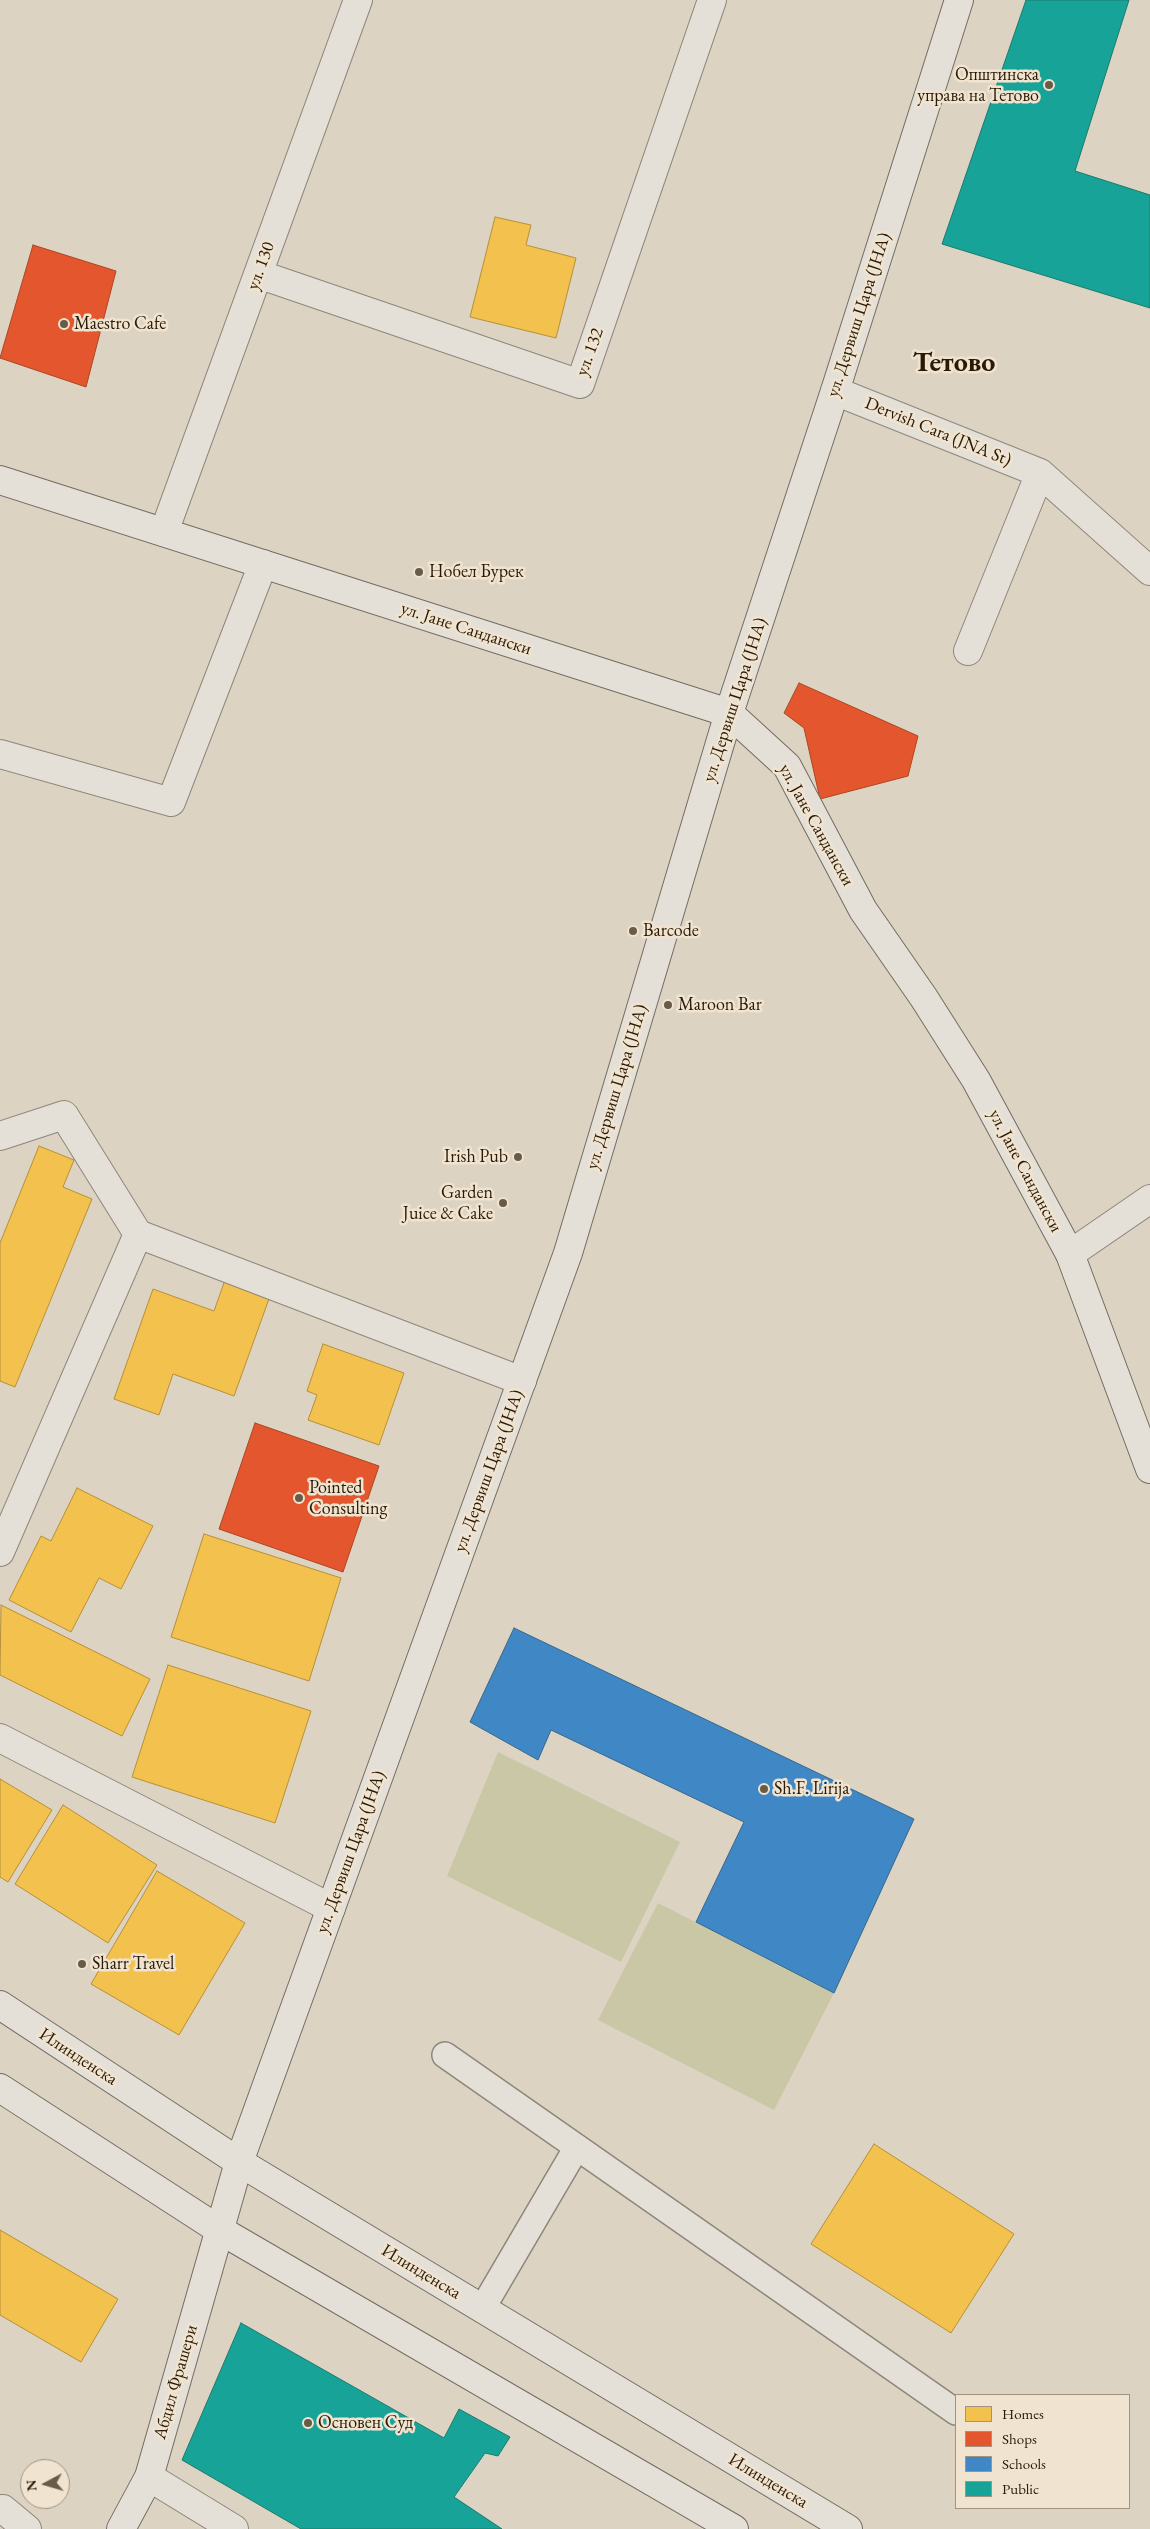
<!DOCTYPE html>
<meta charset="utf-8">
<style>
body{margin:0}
#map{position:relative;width:1150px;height:2529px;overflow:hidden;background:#ddd3c3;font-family:"EB Garamond",serif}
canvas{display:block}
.legend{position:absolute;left:955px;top:2394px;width:175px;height:115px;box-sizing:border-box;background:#f0e4d1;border:1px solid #a0937f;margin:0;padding:6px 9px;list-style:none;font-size:15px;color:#291a05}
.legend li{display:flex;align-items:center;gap:10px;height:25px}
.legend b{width:25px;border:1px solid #a0937f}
.north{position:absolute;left:20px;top:2459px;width:50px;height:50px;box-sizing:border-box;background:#f0e4d1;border:1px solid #a0937f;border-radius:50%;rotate:264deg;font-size:14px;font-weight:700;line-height:20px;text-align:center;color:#291a05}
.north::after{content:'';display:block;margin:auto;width:18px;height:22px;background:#685b48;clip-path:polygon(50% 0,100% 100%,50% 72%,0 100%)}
</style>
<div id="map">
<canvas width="1150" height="2529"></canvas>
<ul class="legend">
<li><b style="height:14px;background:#f2c14e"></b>Homes</li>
<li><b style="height:14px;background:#e4572e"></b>Shops</li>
<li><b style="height:14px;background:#3f88c5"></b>Schools</li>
<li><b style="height:14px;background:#17a398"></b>Public</li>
</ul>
<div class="north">N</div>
</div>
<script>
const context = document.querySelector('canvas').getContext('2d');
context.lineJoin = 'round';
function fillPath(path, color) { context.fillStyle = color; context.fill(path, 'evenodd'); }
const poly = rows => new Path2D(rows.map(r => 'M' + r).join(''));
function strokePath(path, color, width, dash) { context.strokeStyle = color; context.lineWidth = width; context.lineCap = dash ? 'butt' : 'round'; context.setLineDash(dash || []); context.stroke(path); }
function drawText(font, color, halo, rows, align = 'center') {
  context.font = font + ' "EB Garamond",serif'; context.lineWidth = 5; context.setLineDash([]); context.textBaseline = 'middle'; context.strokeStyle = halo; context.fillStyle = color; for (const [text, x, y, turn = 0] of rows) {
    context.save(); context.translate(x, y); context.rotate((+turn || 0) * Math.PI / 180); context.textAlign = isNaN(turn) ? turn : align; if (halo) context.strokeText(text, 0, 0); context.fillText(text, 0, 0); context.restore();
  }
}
fillPath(poly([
 [498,1752,680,1842,621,1962,447,1876],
 [658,1903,834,1993,774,2110,598,2020]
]), '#c9c7a5');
const homes = poly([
 [495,217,531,225,526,245,576,258,556,338,470,317,495,217],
 [39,1146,74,1160,63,1187,92,1199,15,1387,0,1381,0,1243,39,1146],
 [225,1280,270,1296,234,1396,173,1374,159,1415,114,1399,153,1289,214,1311,225,1280],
 [323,1344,404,1373,379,1445,308,1420,317,1395,307,1391,323,1344],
 [77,1488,153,1526,121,1589,99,1578,71,1632,9,1600,41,1536,51,1541,77,1488],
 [204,1534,341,1578,309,1681,171,1637,204,1534],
 [1,1605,150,1679,122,1736,0,1675,1,1605],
 [168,1665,311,1711,275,1823,132,1777,168,1665],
 [0,1779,52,1810,8,1882,0,1877,0,1779],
 [63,1805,157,1865,108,1943,15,1884,63,1805],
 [157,1871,245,1923,179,2035,91,1984,157,1871],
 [874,2144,1014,2234,951,2333,811,2244,874,2144],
 [0,2230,118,2299,81,2362,0,2315,0,2230]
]);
fillPath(homes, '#f2c14e');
strokePath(homes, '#b68f38', 1);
const shops = poly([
 [33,245,116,271,86,387,0,358,33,245],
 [799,683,918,736,908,776,820,799,804,728,784,713,799,683],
 [255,1423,379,1466,343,1572,219,1529,255,1423]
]);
fillPath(shops, '#e4572e');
strokePath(shops, '#ac4522', 1);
const schools = poly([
 [514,1628,914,1819,834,1993,696,1922,744,1822,551,1730,538,1760,470,1722,514,1628]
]);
fillPath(schools, '#3f88c5');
strokePath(schools, '#38678b', 1);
const public = poly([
 [1026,0,1129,0,1075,171,1150,195,1150,308,942,244,1026,0],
 [241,2323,444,2438,459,2409,510,2437,498,2456,485,2453,454,2497,502,2529,301,2529,182,2460,241,2323]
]);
fillPath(public, '#17a398');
strokePath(public, '#1c7a6c', 1);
const lane = poly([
 [445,2055,956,2412],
 [482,2309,577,2147]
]);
const street = poly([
 [258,274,580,384,712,0],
 [835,391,1040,473,1150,571],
 [164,532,358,0],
 [968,651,1040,473],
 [0,754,171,802,263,564],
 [0,1136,64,1115,138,1234,0,1552],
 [138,1234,522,1381],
 [1070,1254,1150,1199],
 [0,1738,331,1908],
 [149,2477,234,2529],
 [3,2509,27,2529]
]);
const secondary = poly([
 [0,480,729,713,787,766,863,910,924,998,976,1080,1070,1254,1150,1469],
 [0,2005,239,2162,848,2529],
 [0,2088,218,2229,734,2529],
 [121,2529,149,2477,239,2162,568,1253,729,713,835,391,959,0]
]);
strokePath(lane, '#8d867a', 28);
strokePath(street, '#8d867a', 30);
strokePath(secondary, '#736c61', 30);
strokePath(lane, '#e5e0d7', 25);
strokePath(street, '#e5e0d7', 28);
strokePath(secondary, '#e5e0d7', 28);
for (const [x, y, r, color] of [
 [1049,85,5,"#685b48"],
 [64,324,5,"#685b48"],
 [419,572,5,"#685b48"],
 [633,931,5,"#685b48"],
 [668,1005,5,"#685b48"],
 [518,1157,5,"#685b48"],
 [503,1203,5,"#685b48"],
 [299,1498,5,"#685b48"],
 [764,1789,5,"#685b48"],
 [82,1964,5,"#685b48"],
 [308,2423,5,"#685b48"]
]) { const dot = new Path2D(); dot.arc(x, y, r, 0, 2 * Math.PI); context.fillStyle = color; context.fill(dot); strokePath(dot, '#f0e4d1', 2); }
drawText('18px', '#291a05', '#f0e4d1', [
 ["Општинска",1039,75,"right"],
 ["управа на Тетово",1039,96,"right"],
 ["Maestro Cafe",74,324],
 ["Нобел Бурек",429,572],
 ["Barcode",643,931],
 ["Maroon Bar",678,1005],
 ["Irish Pub",508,1157,"right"],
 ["Garden",493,1193,"right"],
 ["Juice & Cake",493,1214,"right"],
 ["Pointed",309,1488],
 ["Consulting",309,1509],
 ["Sh.F. Lirija",774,1789],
 ["Sharr Travel",92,1964],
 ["Основен Суд",318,2423]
], 'left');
drawText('18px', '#291a05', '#f0e4d1', [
 ["ул. 130",261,266,-70],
 ["ул. Дервиш Цара (ЈНА)",859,315,-72],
 ["ул. 132",590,352,-70],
 ["Dervish Cara (JNA St)",938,432,22],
 ["ул. Јане Сандански",466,629,18],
 ["ул. Дервиш Цара (ЈНА)",735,700,-72],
 ["ул. Јане Сандански",816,825,61],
 ["ул. Дервиш Цара (ЈНА)",617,1087,-73],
 ["ул. Јане Сандански",1025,1171,62],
 ["ул. Дервиш Цара (ЈНА)",489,1471,-70],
 ["ул. Дервиш Цара (ЈНА)",351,1852,-70],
 ["Илинденска",78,2057,33],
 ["Илинденска",421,2272,31],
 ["Абдил Фрашери",176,2382,-74],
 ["Илинденска",768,2481,31]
]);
drawText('bold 28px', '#291a05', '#f0e4d1', [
 ["Тетово",954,363]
]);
</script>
